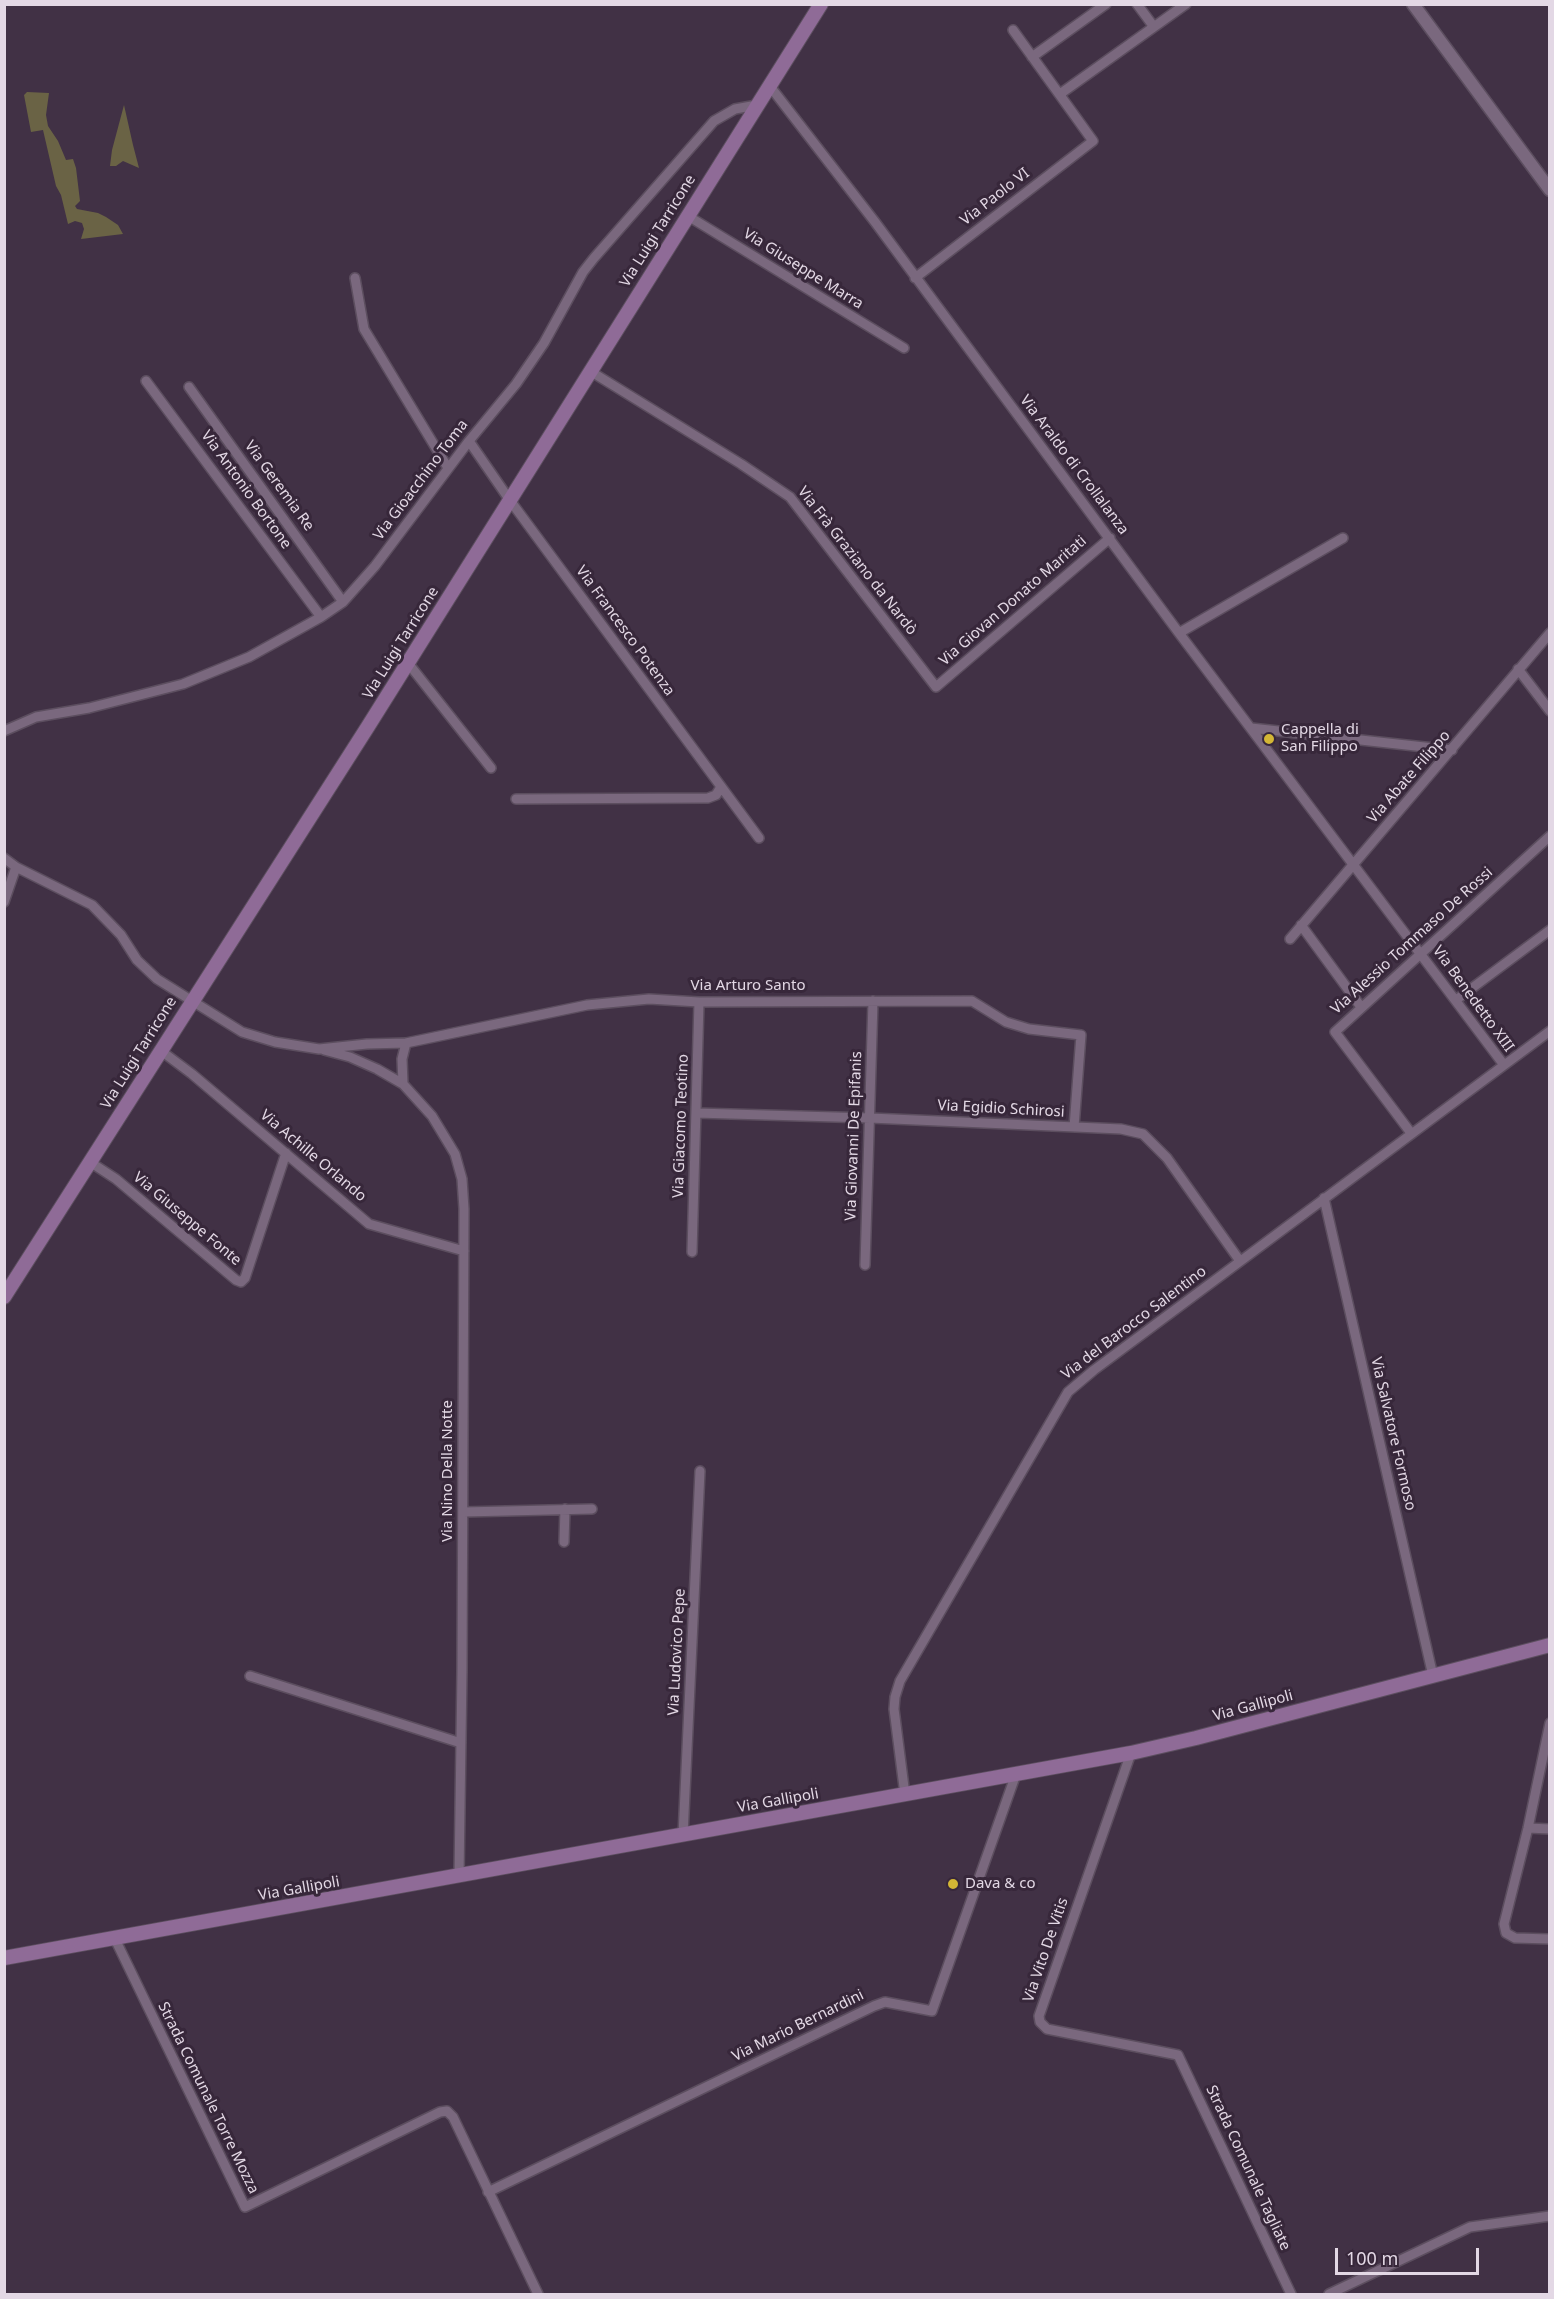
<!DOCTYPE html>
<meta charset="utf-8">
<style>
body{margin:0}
#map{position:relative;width:1554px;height:2299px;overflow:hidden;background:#413145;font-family:"Noto Sans",sans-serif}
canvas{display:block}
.frame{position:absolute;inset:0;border:6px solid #e3d8e5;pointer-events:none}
.scale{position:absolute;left:1335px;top:2248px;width:144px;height:27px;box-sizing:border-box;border:3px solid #e3d8e5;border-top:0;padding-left:8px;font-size:18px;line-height:21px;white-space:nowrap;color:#e3d8e5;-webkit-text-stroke:4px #37273a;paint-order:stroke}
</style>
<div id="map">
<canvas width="1554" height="2299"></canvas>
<div class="frame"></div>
<div class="scale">100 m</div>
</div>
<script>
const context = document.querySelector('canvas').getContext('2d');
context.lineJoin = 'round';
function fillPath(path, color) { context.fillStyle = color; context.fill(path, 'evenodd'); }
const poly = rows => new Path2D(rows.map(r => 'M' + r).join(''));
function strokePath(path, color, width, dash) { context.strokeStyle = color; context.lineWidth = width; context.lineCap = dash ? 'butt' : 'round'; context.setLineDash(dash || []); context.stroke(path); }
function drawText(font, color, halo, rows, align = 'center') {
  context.font = font + ' "Noto Sans",sans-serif'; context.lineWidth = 6; context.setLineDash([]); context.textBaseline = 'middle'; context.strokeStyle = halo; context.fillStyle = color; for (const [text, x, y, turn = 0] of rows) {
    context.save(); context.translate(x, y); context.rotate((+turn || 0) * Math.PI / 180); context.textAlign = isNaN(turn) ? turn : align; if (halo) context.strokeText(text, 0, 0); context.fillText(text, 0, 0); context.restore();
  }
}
fillPath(poly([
 [27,92,49,93,46,115,48,126,58,141,66,160,73,159,76,168,80,201,75,206,77,209,98,213,106,217,118,225,123,234,81,239,84,229,82,223,75,221,68,224,61,195,56,186,43,130,31,132,24,95],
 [124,105,133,145,139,168,123,161,116,166,110,166,112,150]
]), '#6a6345');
const minor = poly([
 [1137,4,1154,27],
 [1032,57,1106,4],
 [769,85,875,222,1179,633,1504,1065],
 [1060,94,1186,4],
 [688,216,904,348],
 [355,278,364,329,448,468],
 [915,278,1093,141,1013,30],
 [590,371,741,464,790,497,936,687,1110,538],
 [146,381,321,617],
 [189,387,343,602],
 [469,441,509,499,759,838],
 [1179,633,1343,538],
 [408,663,491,768],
 [1518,669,1550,711],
 [1251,728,1452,750],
 [4,731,36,717,89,708,183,684,249,657,321,617,343,602,375,566,469,441,516,384,544,343,583,272,594,258,714,121,735,109,757,105],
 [516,799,708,798,716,795,721,787],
 [4,858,16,867,92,905,121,935,137,960,157,979,242,1032,275,1042,319,1049,367,1044,406,1043,587,1005,649,999,699,1002,972,1001,1006,1022,1029,1029,1081,1035,1074,1127],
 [4,902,16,867],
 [1301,925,1361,1007],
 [1290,939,1550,633],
 [1456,1000,1550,930],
 [160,1050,192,1074,369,1224,464,1251],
 [324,1050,350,1057,377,1069,403,1084,432,1116,455,1154,462,1179,464,1209,462,1671,459,1876],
 [403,1084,402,1059,406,1043],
 [696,1113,870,1118,1121,1129,1143,1134,1167,1158,1240,1261],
 [1411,1133,1335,1032,1550,836],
 [90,1162,116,1179,236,1280,241,1282,245,1278,286,1153],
 [1324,1198,1433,1676],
 [692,1252,699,1002],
 [865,1265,873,1001],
 [463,1512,592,1509],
 [564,1542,565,1509],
 [250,1676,461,1743],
 [1550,1723,1528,1828,1504,1924,1506,1933,1515,1938,1550,1939],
 [1131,1753,1039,2016,1040,2022,1047,2029,1178,2055,1291,2294],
 [905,1795,894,1709,895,1697,900,1681,1068,1392,1094,1370,1550,1031],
 [1528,1828,1550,1829],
 [683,1835,700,1471],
 [115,1939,245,2207,440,2112,447,2111,453,2117,538,2294],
 [488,2192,874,2006,885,2002,932,2011,1016,1774],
 [1329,2294,1470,2227,1550,2216]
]);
const tertiary = poly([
 [1413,4,1550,190]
]);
const secondary = poly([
 [4,1297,367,728,821,4],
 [4,1958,1131,1753,1196,1738,1550,1645]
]);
strokePath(minor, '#5c4e5f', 12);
strokePath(tertiary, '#5c4e5f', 15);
strokePath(secondary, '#5c4e5f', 16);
strokePath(minor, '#7a687e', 9);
strokePath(tertiary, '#7a687e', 12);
strokePath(secondary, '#8f6b97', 14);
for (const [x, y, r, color] of [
 [1269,739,6,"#d3b635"],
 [953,1884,6,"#d3b635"]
]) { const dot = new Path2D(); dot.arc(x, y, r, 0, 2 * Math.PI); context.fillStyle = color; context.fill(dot); strokePath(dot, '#37273a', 2); }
drawText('15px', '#e3d8e5', '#37273a', [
 ["Via Paolo VI",995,197,-38],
 ["Via Luigi Tarricone",658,231,-58],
 ["Via Giuseppe Marra",803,269,32],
 ["Via Araldo di Crollalanza",1074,465,53],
 ["Via Gioacchino Toma",421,480,-53],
 ["Via Geremia Re",279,486,54],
 ["Via Antonio Bortone",246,490,54],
 ["Via Frà Graziano da Nardò",857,561,52],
 ["Via Giovan Donato Maritati",1013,601,-41],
 ["Via Francesco Potenza",625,631,54],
 ["Via Luigi Tarricone",401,643,-58],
 ["Via Abate Filippo",1409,777,-49],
 ["Via Alessio Tommaso De Rossi",1412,941,-42],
 ["Via Arturo Santo",748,986],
 ["Via Benedetto XIII",1473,999,54],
 ["Via Luigi Tarricone",139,1053,-58],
 ["Via Egidio Schirosi",1001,1109,3],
 ["Via Giacomo Teotino",681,1126,-88],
 ["Via Giovanni De Epifanis",854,1136,-88],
 ["Via Achille Orlando",313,1156,40],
 ["Via Giuseppe Fonte",187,1219,40],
 ["Via del Barocco Salentino",1134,1323,-37],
 ["Via Salvatore Formoso",1393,1434,77],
 ["Via Nino Della Notte",448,1471,-90],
 ["Via Ludovico Pepe",677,1652,-87],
 ["Via Gallipoli",1253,1706,-15],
 ["Via Gallipoli",778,1801,-10],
 ["Via Gallipoli",299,1889,-10],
 ["Via Vito De Vitis",1046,1950,-71],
 ["Via Mario Bernardini",798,2026,-26],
 ["Strada Comunale Torre Mozza",208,2098,64],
 ["Strada Comunale Tagliate",1248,2168,65]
]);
drawText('15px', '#e3d8e5', '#37273a', [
 ["Cappella di",1281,730],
 ["San Filippo",1281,747],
 ["Dava & co",965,1884]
], 'left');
</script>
